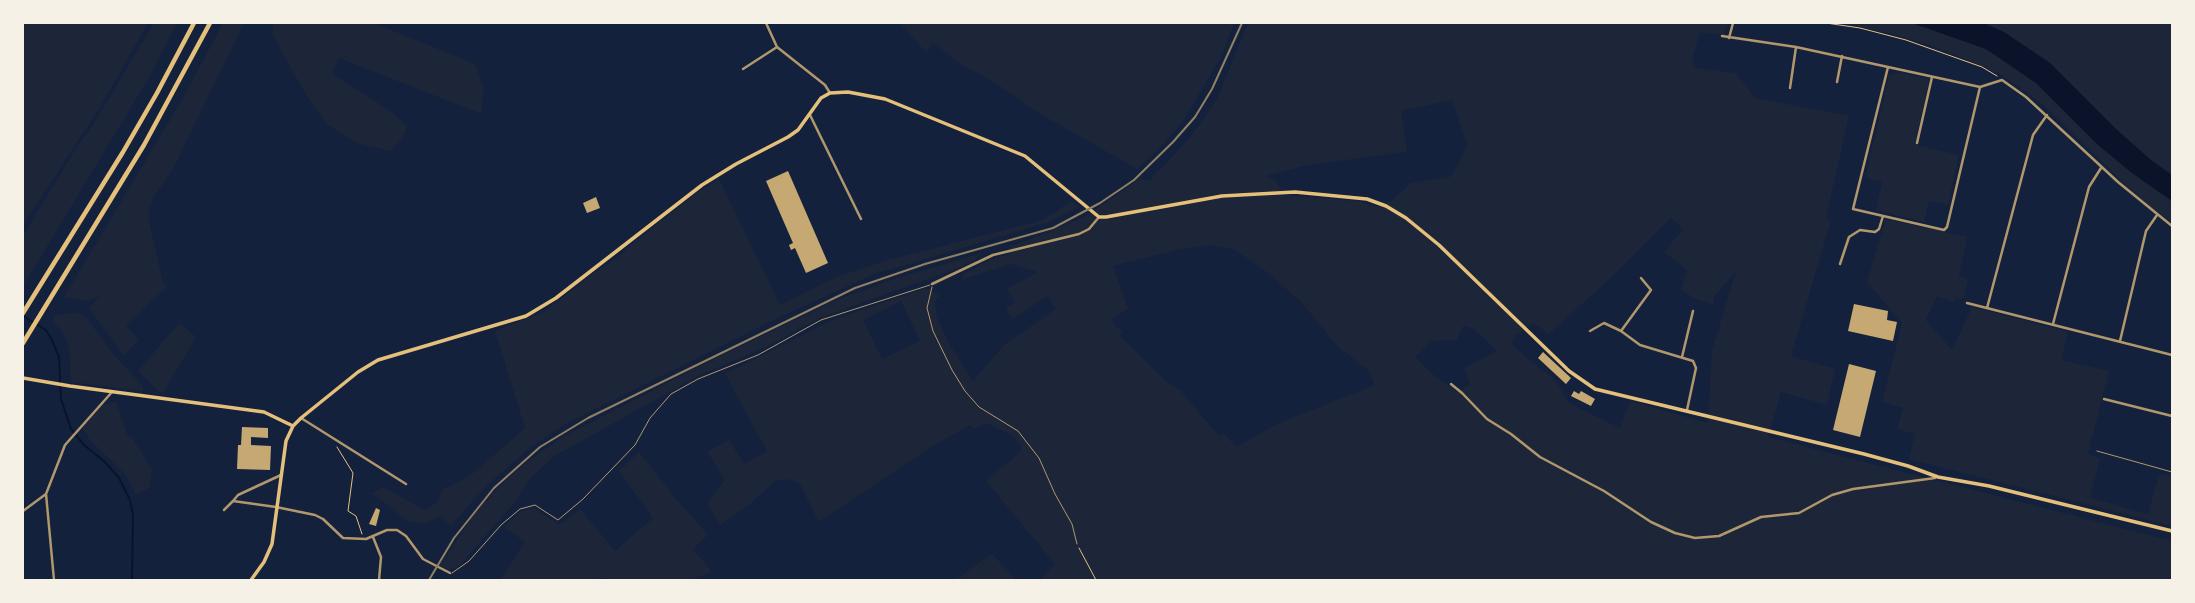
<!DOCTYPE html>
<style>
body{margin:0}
#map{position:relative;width:2195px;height:603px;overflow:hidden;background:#14213d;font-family:"Times New Roman",serif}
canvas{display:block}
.frame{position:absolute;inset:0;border:24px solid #f6f1e7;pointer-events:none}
</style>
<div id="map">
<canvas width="2195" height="603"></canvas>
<div class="frame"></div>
</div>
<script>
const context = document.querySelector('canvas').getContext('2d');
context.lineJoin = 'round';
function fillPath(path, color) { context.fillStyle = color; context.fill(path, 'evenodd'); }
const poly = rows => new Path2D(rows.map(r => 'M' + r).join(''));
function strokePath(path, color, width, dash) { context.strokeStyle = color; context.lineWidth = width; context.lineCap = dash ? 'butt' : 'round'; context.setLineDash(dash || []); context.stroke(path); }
fillPath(poly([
 [23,23,148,23,102,104,23,225],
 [154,23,177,23,147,81,23,286,23,236,78,145,93,125],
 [223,23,244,23,173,169,153,198,149,210,149,221,159,266,163,283,167,287,126,325,138,340,124,356,89,308,99,296,88,301,64,297,182,100],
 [273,23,374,23,475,64,483,86,482,114,339,58,332,74,383,106,408,126,402,139,390,151,357,143,328,125,306,95,273,36],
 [899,23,1234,23,1221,57,1182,123,1155,153,1137,169,1037,112,997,84,959,63,932,42,927,53],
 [1248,23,1728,23,1724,35,1700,32,1692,59,1696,68,1736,73,1755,98,1849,116,1826,219,1831,220,1791,356,1835,369,1827,405,1781,392,1768,437,2172,541,2172,580,1039,580,1055,564,986,481,1021,451,1020,445,1013,436,987,423,974,429,970,425,936,444,819,522,800,484,787,479,775,481,750,504,720,525,707,503,725,480,707,452,729,440,744,464,767,451,725,374,835,319,927,288,940,296,935,300,937,317,948,342,973,381,1005,344,1056,309,1048,296,1012,319,1006,308,1015,302,1007,289,1037,272,1011,264,961,280,964,274,990,260,1009,254,1011,246,1052,231,1088,215,1139,179,1153,181,1152,176,1162,168,1192,135,1217,99],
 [1452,100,1467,145,1459,163,1450,177,1411,183,1391,201,1377,207,1356,201,1284,195,1275,180,1266,176,1307,165,1407,152,1401,111],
 [1671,218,1683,229,1664,252,1687,270,1681,290,1696,299,1713,305,1714,297,1736,271,1712,351,1708,423,1630,401,1620,428,1569,403,1556,381,1512,345,1514,337,1533,323,1549,334,1617,272],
 [1211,245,1235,250,1267,272,1303,304,1337,346,1368,370,1375,385,1277,424,1236,447,1224,433,1219,436,1180,390,1167,382,1120,336,1122,331,1119,327,1117,328,1112,319,1128,309,1113,266,1176,250],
 [901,301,920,341,882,359,863,320],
 [1463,326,1474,329,1497,351,1464,368,1470,384,1458,392,1437,378,1415,357,1431,341,1457,340],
 [1840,23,1912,23,1986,49,2036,83,2097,144,2132,173,2172,201,2172,222,2151,207,2127,186,2041,103,2002,75,1931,45,1889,33],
 [1984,23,2172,23,2172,175,2151,160,2117,130,2050,63,2004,32],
 [1897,72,1929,79,1915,145,1959,155,1948,205,1929,201,1924,222,1876,210,1882,182,1865,178,1889,76],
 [719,179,780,305,836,277,888,260,1043,220,1071,201,1080,207,1049,222,875,274,786,314,631,391,567,423,531,447,494,479,466,508,451,526,441,516,423,524,407,521,380,499,371,494,382,487,426,510,438,501,442,490,471,475,525,428,495,331,541,313,557,302,595,272,619,257,626,249,694,195],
 [1886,219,1967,237,1959,276,1968,279,1963,299,1956,297,1954,302,1937,296,1926,320,1952,350,1972,307,2068,332,2061,360,2109,371,2088,454,2100,458,2090,498,2148,514,2159,474,2172,477,2172,526,1909,459,1915,434,1897,429,1903,408,1882,402,1902,323,1867,282],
 [982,253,975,260,953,270,828,315,804,326,770,345,698,376,553,457,530,479,515,502,460,565,449,570,440,566,474,514,498,488,527,462,562,437,716,358,839,299,897,278],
 [76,312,86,317,114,355,143,386,143,391,71,382,69,345,61,330,52,322,55,316],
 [179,323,196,337,163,393,158,391,138,371],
 [116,401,128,437,131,436,152,469,149,488,136,495,126,475,90,440,82,428,103,405],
 [639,452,677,500,708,535,693,549,712,572,690,580,607,580,604,578,595,580,501,580,525,542,504,527,519,512,534,508,559,525,580,509,615,551,653,518,619,471],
 [992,554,1017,580,955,580,966,572]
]), '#1d2539');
fillPath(poly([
 [1912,23,1983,23,2004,32,2050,63,2117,130,2151,160,2172,175,2172,201,2132,173,2097,144,2036,83,1986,49]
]), '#0b132b');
strokePath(poly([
 [23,316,46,330,51,338,59,357,61,399,71,429,84,445,105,462,119,478,130,500,133,515,132,580]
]), '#0b132b', 2);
fillPath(poly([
 [788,171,828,263,806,273,795,248,791,250,789,245,793,243,766,181],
 [596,197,600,208,587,213,583,203],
 [1854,304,1888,311,1887,320,1897,322,1893,341,1848,331],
 [1543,352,1571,378,1566,384,1538,358],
 [1849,364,1876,371,1860,437,1833,430],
 [1574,391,1579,394,1581,391,1595,399,1591,406,1571,396],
 [242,427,268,428,268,438,251,437,251,445,271,446,270,470,237,469,238,445,241,445],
 [376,508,380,510,376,526,369,524]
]), '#c6a872');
strokePath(poly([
 [1826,23,1860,28,1906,40,1982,67,1997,76],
 [337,447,353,473,348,511,356,516,362,534],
 [1079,548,1096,580]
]), '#e5c07b', 1);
strokePath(poly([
 [932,287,927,308,933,331,952,370,965,391,979,407,1018,431,1039,458,1055,494,1072,524,1077,544],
 [2097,451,2172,472],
 [452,573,469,561,501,525,520,509,535,505,558,520,583,499,635,445,650,418,671,394,698,379,758,355,821,320,930,285]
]), '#b1986c', 1);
strokePath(poly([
 [766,23,777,47,825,85,830,93],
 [1722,36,1796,47,1980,87,2002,80,2026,97,2118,182,2172,226],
 [1729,38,1733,23],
 [1888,67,1853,209,1944,230,1947,227,1980,87],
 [743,69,777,47],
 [1837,82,1842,56],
 [1790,88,1796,47],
 [810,115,861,219],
 [1917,143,1932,77],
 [1840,264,1849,237,1860,230,1875,232,1879,229,1883,216],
 [932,284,993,255,1079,234,1089,229,1099,217],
 [1967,303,2172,355],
 [1987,308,2033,135,2047,115],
 [2053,324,2089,187,2101,168],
 [1590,331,1604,323,1621,331,1640,345,1693,361,1696,368,1687,410],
 [1621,331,1651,290,1641,278],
 [2120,341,2146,231,2157,215],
 [1682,357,1693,311],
 [1451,384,1462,393,1487,419,1511,434,1540,457,1604,491,1651,522,1675,533,1695,538,1719,536,1761,517,1799,513,1832,495,1853,489,1935,478],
 [2104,399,2172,416],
 [301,418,406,484],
 [46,494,54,580],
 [233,501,238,495,281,475],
 [224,510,233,501,276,507,315,515,323,519,343,538,366,539,387,530,397,530,406,536,423,559,450,573],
 [23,511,46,494,65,445,112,392],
 [373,537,381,557,379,580]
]), '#b1986c', 2.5);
strokePath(poly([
 [23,378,70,386,264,412,293,426],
 [251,580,264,562,272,544,286,441,293,426,301,418,358,372,378,360,526,316,556,298,702,185,736,164,788,137,798,130,821,98,830,93,848,92,885,99,1025,156,1099,217,1106,217,1222,196,1295,192,1367,199,1386,206,1406,218,1439,245,1569,371,1595,389,1864,454,1908,466,1938,477,1989,486,2172,531]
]), '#e5c07b', 3.5);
strokePath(poly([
 [23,313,123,152,157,93,194,23],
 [23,343,144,145,210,23]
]), '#e5c07b', 4.5);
strokePath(poly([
 [429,580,454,538,494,488,540,447,588,418,855,288,925,264,1053,228,1100,203,1134,180,1173,142,1195,117,1212,89,1242,23]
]), '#918062', 2);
</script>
